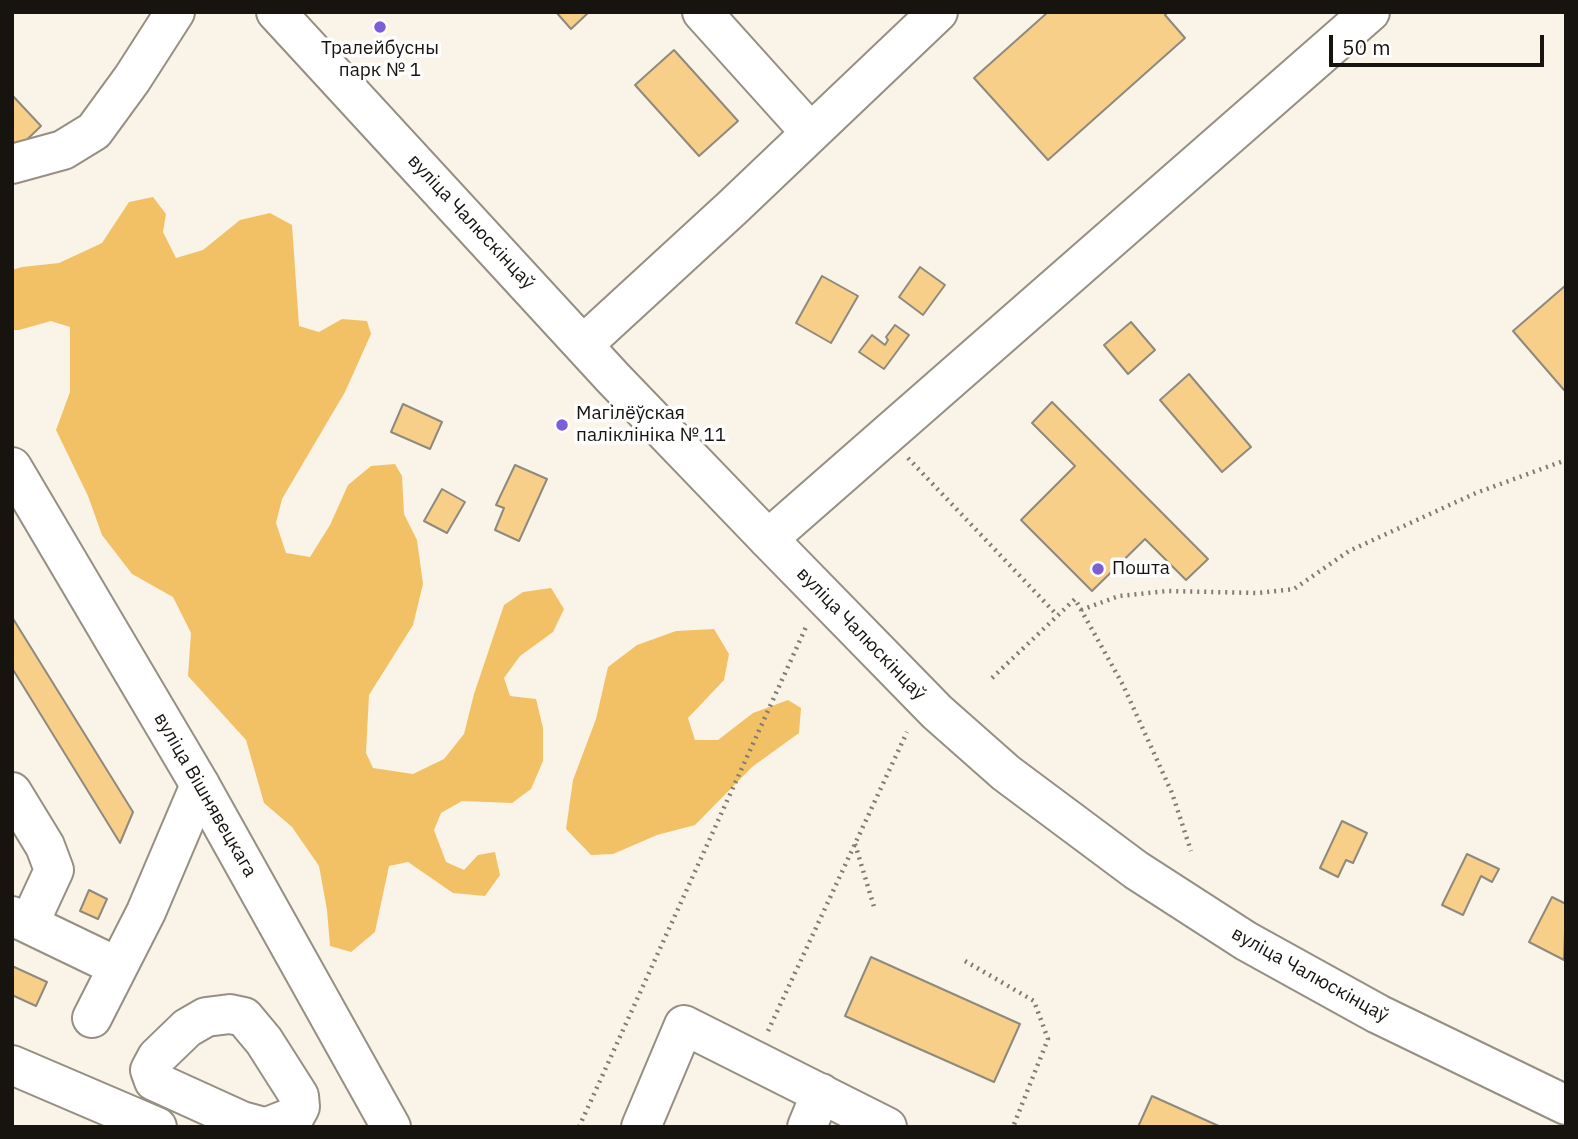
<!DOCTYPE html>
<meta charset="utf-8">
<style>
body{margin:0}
#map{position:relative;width:1578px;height:1139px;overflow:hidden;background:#faf3e7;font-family:"IBM Plex Sans",sans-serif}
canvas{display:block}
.frame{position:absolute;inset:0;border:14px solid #171410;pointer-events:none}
.scale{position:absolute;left:1329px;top:35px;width:215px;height:32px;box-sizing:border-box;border:4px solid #171410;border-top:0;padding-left:9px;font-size:21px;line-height:24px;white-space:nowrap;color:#171410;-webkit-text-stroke:5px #fff;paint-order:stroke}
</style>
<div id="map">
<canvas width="1578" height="1139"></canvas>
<div class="frame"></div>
<div class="scale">50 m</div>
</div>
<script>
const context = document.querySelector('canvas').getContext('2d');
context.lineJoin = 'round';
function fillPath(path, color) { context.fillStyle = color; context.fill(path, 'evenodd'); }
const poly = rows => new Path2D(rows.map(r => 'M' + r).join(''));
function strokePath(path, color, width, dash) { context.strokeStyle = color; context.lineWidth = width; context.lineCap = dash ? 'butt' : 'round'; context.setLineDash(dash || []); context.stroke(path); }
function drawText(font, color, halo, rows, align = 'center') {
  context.font = font + ' "IBM Plex Sans",sans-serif'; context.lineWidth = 7; context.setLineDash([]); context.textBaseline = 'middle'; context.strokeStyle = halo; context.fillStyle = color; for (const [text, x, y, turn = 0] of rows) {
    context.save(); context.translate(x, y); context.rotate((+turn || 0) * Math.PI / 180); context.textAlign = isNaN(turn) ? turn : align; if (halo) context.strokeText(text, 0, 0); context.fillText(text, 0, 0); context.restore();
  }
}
fillPath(poly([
 [153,197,166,214,163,232,176,258,203,250,240,220,270,213,292,225,299,326,319,332,342,319,367,321,371,334,345,392,282,499,276,523,286,553,310,557,330,525,348,485,371,466,395,464,402,476,404,514,417,540,423,584,413,625,369,695,366,753,373,768,413,774,444,759,464,734,474,694,504,605,523,592,551,588,564,609,553,632,520,656,504,678,510,696,536,699,543,728,543,761,531,789,512,803,462,801,441,813,434,830,446,862,464,870,478,855,495,852,500,875,485,896,453,893,408,862,389,866,375,932,351,952,330,946,327,910,319,866,292,827,264,803,246,740,188,676,191,633,173,597,132,574,102,535,88,496,56,430,70,392,70,327,51,321,19,330,12,330,12,270,22,267,59,263,102,243,129,202],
 [714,629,729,654,724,680,688,718,695,740,718,740,753,713,788,700,801,708,799,733,752,767,695,825,657,835,613,854,591,855,566,829,573,780,596,719,608,667,637,645,676,631]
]), '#f3c165');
const building = poly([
 [556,12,589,12,571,29,556,12],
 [1048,12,1168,12,1165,15,1185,38,1048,160,974,78,1048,12],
 [674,50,738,121,699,156,635,85,674,50],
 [12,95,41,126,12,154,12,95],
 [920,267,945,285,923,315,899,297,920,267],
 [822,276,858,296,831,343,796,323,822,276],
 [1566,285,1566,388,1564,390,1513,331,1566,285],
 [1131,322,1155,350,1128,374,1104,345,1131,322],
 [895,325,909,335,884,369,859,352,872,335,885,345,888,340,886,337,895,325],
 [1189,374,1251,447,1222,472,1160,400,1189,374],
 [1052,402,1208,559,1186,580,1145,539,1092,591,1021,520,1075,466,1032,423,1052,402],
 [403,404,442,422,430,449,391,432,403,404],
 [515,465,547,479,519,541,495,530,504,508,496,505,515,465],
 [442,489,465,502,447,533,424,521,442,489],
 [12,617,133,812,120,843,12,668,12,617],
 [1342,821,1367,833,1353,863,1346,860,1338,877,1320,868,1342,821],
 [1467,854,1499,869,1492,882,1481,876,1463,915,1442,905,1467,854],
 [89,890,107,899,98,919,80,911,89,890],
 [1552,897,1566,904,1564,960,1529,942,1552,897],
 [871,957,1020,1024,994,1082,845,1016,871,957],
 [12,966,47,982,36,1006,12,995,12,966],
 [1152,1096,1221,1127,1138,1127,1152,1096]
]);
fillPath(building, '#f8cf88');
strokePath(building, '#8f897e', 2);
const minor = poly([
 [702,12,811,133],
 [12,164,63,150,94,131,132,79,175,12],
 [584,344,732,208,938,12],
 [768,539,1370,12],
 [12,792,45,846,54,870,29,924],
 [12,916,118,967],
 [92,1018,146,912,200,785],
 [12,1065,157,1127],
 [264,1127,242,1121,154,1081,150,1070,157,1057,187,1028,206,1017,230,1014,244,1017,264,1041,299,1096,300,1107,295,1116,267,1127],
 [641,1127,684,1025,887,1127],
 [807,1127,821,1093]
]);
const major = poly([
 [276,12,614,379,768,539,937,712,1006,773,1136,870,1246,941,1378,1014,1566,1105],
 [12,467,200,785,391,1127]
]);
strokePath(minor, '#958f84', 42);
strokePath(major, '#958f84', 42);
strokePath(poly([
 [908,458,1057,615],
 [1081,610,1119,596,1168,591,1257,593,1294,589,1349,551,1476,493,1566,460],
 [992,678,1075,599,1123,685,1172,793,1191,851],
 [855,844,875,910],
 [965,961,1034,1001,1048,1039,1013,1127],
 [768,1031,907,732],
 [579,1127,806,627]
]), '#807c74', 4.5, [2, 5]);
strokePath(minor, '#fff', 38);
strokePath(major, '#fff', 38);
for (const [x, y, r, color] of [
 [380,27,7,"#7c5ed8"],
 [562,425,7,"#7c5ed8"],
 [1098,569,7,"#7c5ed8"]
]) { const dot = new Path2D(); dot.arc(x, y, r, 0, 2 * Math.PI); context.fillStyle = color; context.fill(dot); strokePath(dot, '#fff', 2.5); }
drawText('19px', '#171410', '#fff', [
 ["Тралейбусны",380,49,"center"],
 ["парк № 1",380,71,"center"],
 ["Магілёўская",576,414],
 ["паліклініка № 11",576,436],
 ["Пошта",1112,569]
], 'left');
drawText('19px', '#171410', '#fff', [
 ["вуліца Чалюскінцаў",471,222,47],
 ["вуліца Чалюскінцаў",861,634,46],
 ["вуліца Вішнявецкага",205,795,60],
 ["вуліца Чалюскінцаў",1310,975,29]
]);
</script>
